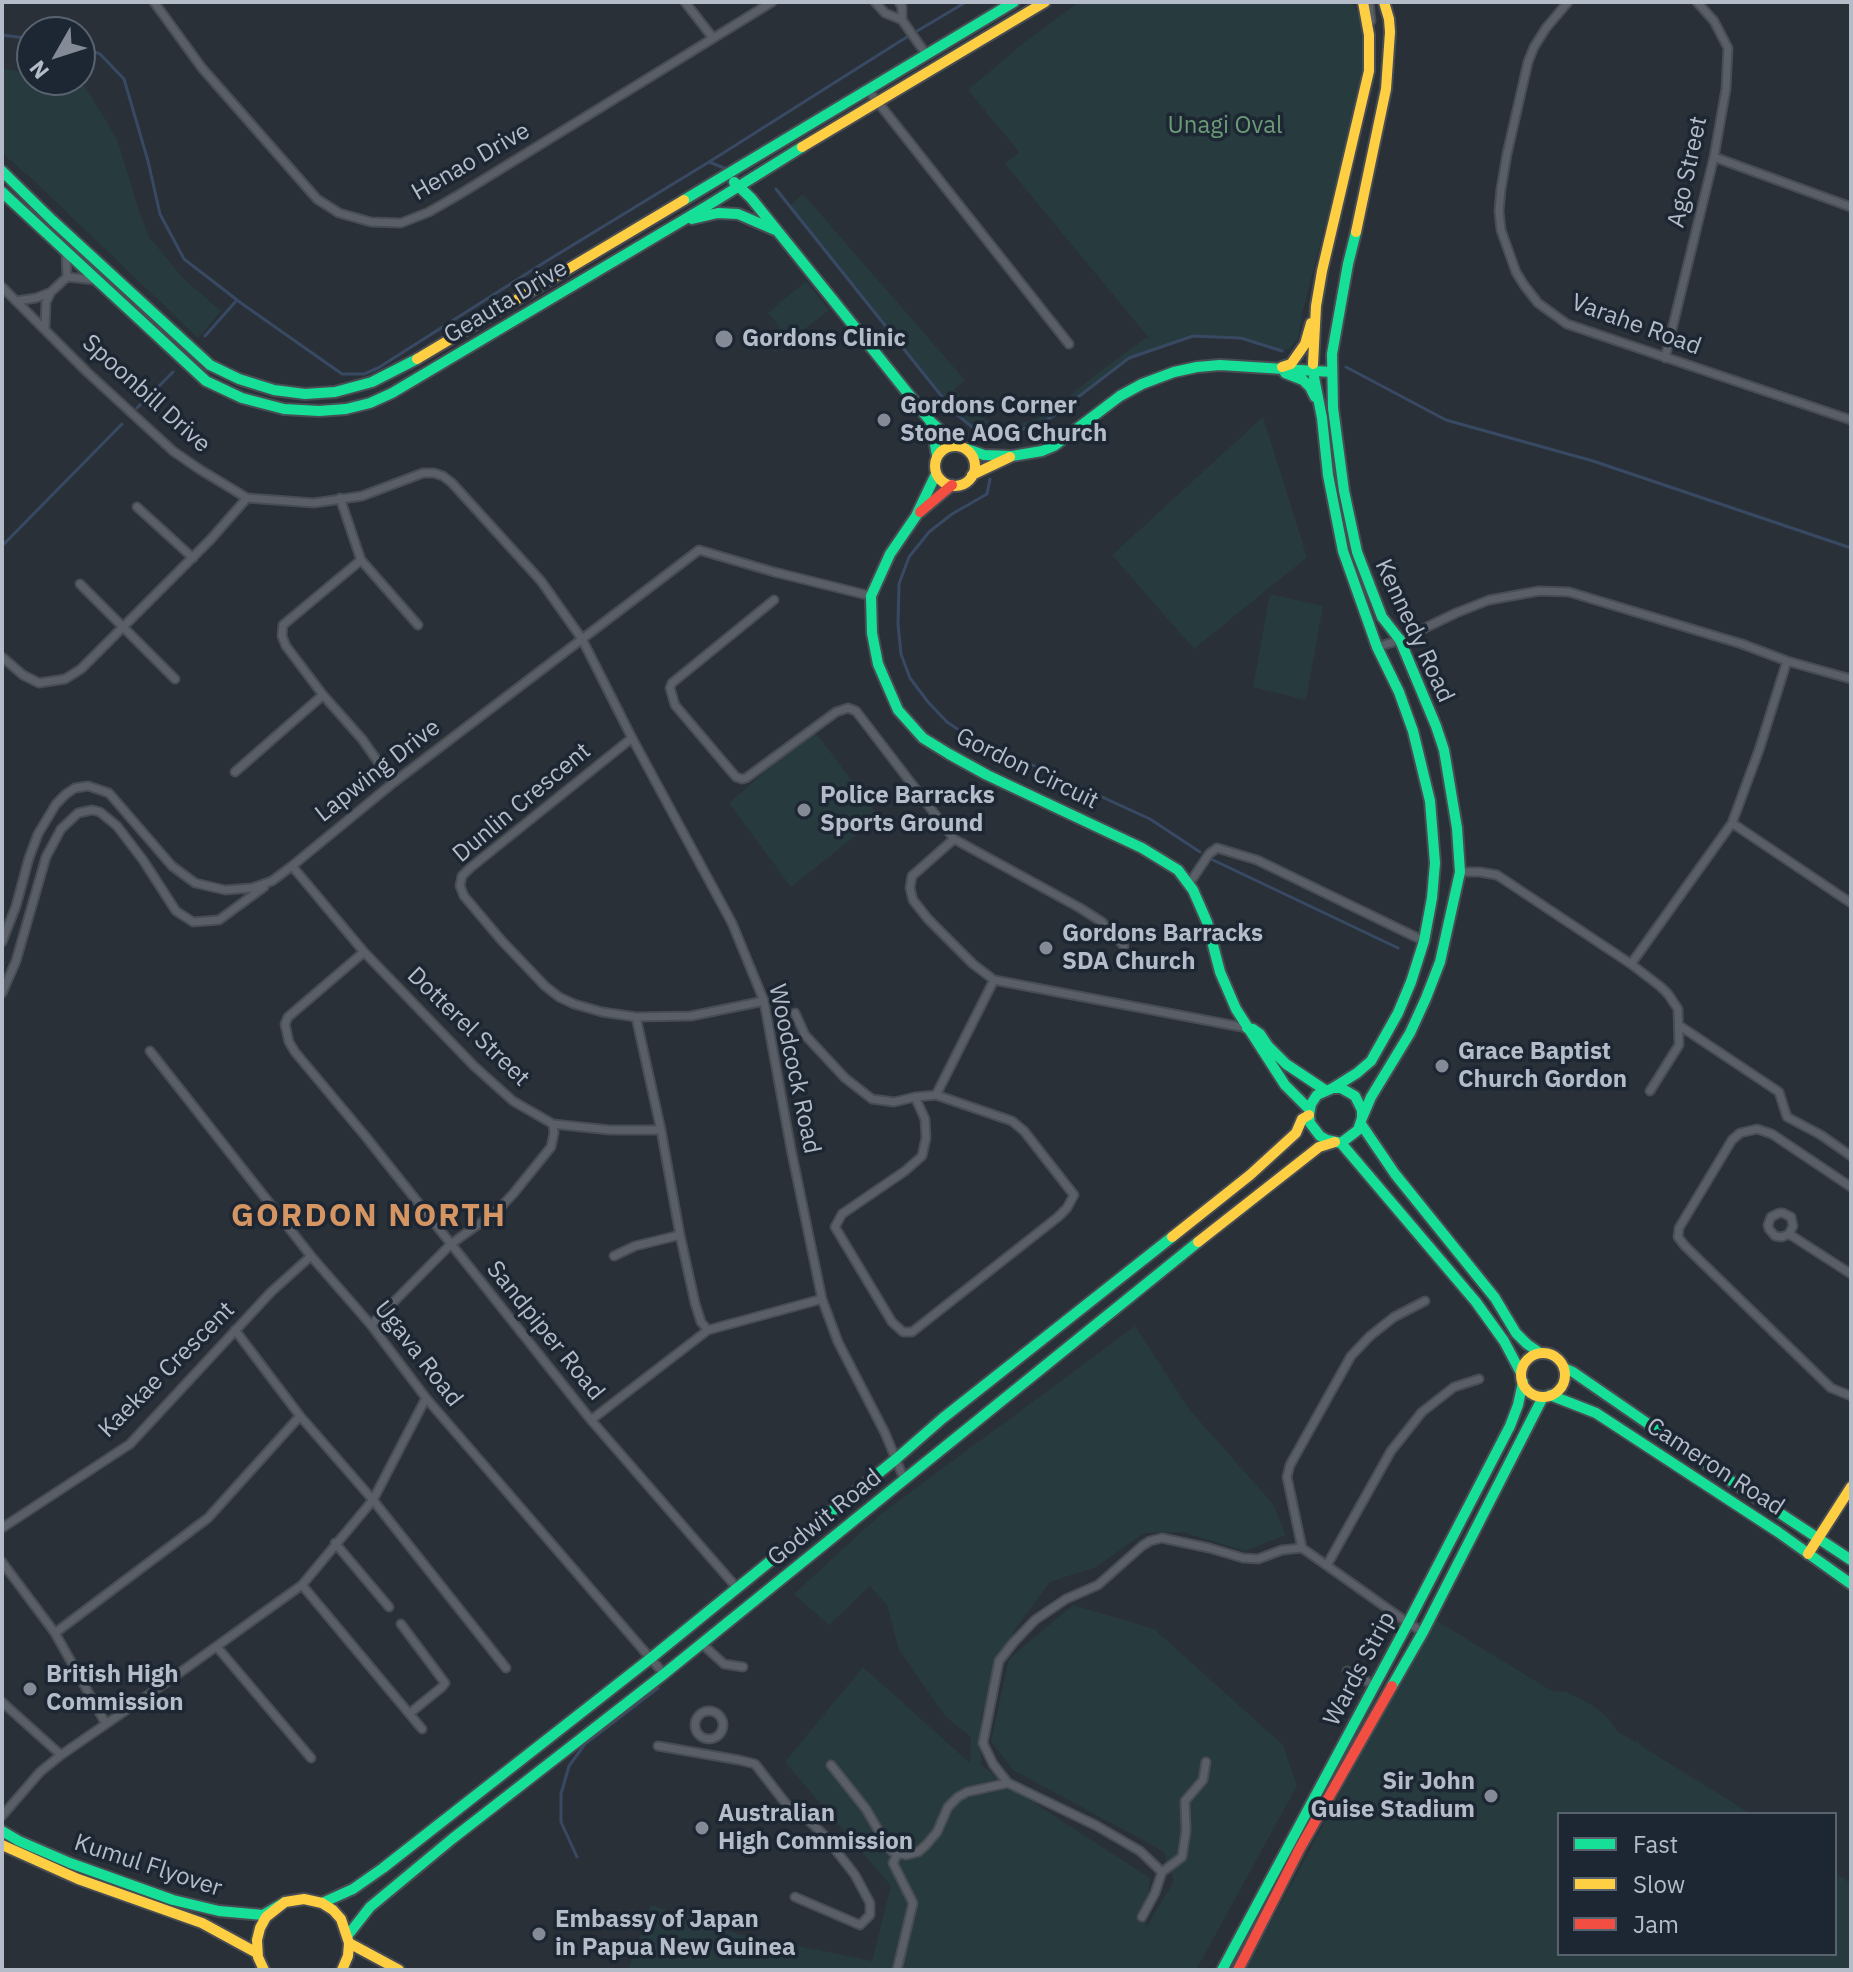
<!DOCTYPE html>
<style>
body{margin:0}
#map{position:relative;width:1853px;height:1972px;overflow:hidden;background:#2a3038;font-family:"IBM Plex Sans",sans-serif}
canvas{display:block}
.frame{position:absolute;inset:0;border:4px solid #b4bcc9;pointer-events:none}
.legend{position:absolute;left:1557px;top:1812px;width:280px;height:144px;box-sizing:border-box;background:#1d2633;border:2px solid #59626f;margin:0;padding:10px 14px;list-style:none;font-size:24px;color:#b4bcc9}
.legend li{display:flex;align-items:center;gap:16px;height:40px}
.legend b{width:40px;border:2px solid #59626f}
.north{position:absolute;left:16px;top:16px;width:80px;height:80px;box-sizing:border-box;background:#1d2633;border:2px solid #59626f;border-radius:50%;rotate:231deg;font-size:22px;font-weight:700;line-height:32px;text-align:center;color:#b4bcc9}
.north::after{content:'';display:block;margin:auto;width:28px;height:36px;background:#848b96;clip-path:polygon(50% 0,100% 100%,50% 72%,0 100%)}
</style>
<div id="map">
<canvas width="1853" height="1972"></canvas>
<div class="frame"></div>
<ul class="legend">
<li><b style="height:10px;background:#16e098"></b>Fast</li>
<li><b style="height:10px;background:#ffcf43"></b>Slow</li>
<li><b style="height:10px;background:#f24e42"></b>Jam</li>
</ul>
<div class="north">N</div>
</div>
<script>
const context = document.querySelector('canvas').getContext('2d');
context.lineJoin = 'round';
function fillPath(path, color) { context.fillStyle = color; context.fill(path, 'evenodd'); }
const poly = rows => new Path2D(rows.map(r => 'M' + r).join(''));
function strokePath(path, color, width, dash) { context.strokeStyle = color; context.lineWidth = width; context.lineCap = dash ? 'butt' : 'round'; context.setLineDash(dash || []); context.stroke(path); }
function drawText(font, color, halo, rows, align = 'center') {
  context.font = font + ' "IBM Plex Sans",sans-serif'; context.lineWidth = 7; context.setLineDash([]); context.textBaseline = 'middle'; context.strokeStyle = halo; context.fillStyle = color; for (const [text, x, y, turn = 0] of rows) {
    context.save(); context.translate(x, y); context.rotate((+turn || 0) * Math.PI / 180); context.textAlign = isNaN(turn) ? turn : align; if (halo) context.strokeText(text, 0, 0); context.fillText(text, 0, 0); context.restore();
  }
}
fillPath(poly([
 [1079,2,1351,2,1361,18,1364,86,1337,179,1302,314,1298,339,1290,348,1282,351,1241,338,1193,336,1129,358,1052,417,1035,426,1008,433,979,435,972,427,955,413,789,206,803,194,965,380,954,389,978,415,991,422,1006,424,1022,423,1038,418,1051,411,1103,369,1146,338,1149,338,1005,164,1019,152,968,90,1021,45],
 [2,68,32,74,32,80,68,80,82,82,117,139,139,211,149,237,183,278,221,311,198,338,32,179,2,153],
 [806,281,829,310,775,352,765,339,780,327,768,313],
 [1263,417,1307,557,1194,649,1112,555],
 [1270,594,1323,606,1306,700,1253,687],
 [813,729,879,817,791,887,729,803],
 [1135,1326,1189,1409,1273,1504,1286,1535,1245,1551,1182,1532,1144,1533,1096,1567,1050,1582,1016,1628,981,1716,981,1765,1045,1810,1150,1878,1146,1928,1174,1881,1163,1851,1013,1770,991,1741,1009,1659,1073,1605,1154,1629,1283,1745,1297,1786,1196,1970,628,1970,651,1905,739,1934,872,1961,891,1886,785,1762,863,1667,970,1763,971,1737,946,1717,899,1650,887,1605,870,1586,829,1625,794,1594,881,1514],
 [1434,1619,1552,1691,1566,1692,1592,1705,1609,1719,1618,1732,1635,1742,1638,1741,1640,1745,1751,1814,1559,1814,1559,1954,1835,1954,1835,1872,1851,1884,1851,1970,1245,1970]
]), '#273a3e');
strokePath(poly([
 [2,35,32,39],
 [80,47,100,54,124,79,148,161,160,214,184,259,241,303,342,374,364,374,378,368,545,262,709,162,902,40,966,2],
 [709,162,727,169],
 [776,189,955,413,972,427,979,435,1008,433,1035,426,1052,417,1129,358,1193,336,1241,338,1282,351],
 [205,336,237,300],
 [1346,367,1446,420,1593,461,1851,548],
 [137,408,173,372],
 [990,479,987,494,952,514,929,532,909,557,899,584,898,624,901,654,910,678,928,702,947,722,965,734,1150,819,1200,852],
 [2,546,122,424],
 [1213,860,1398,948],
 [577,1857,561,1822,561,1794,569,1766,585,1744,658,1688]
]), '#384963', 3);
const street = poly([
 [154,2,202,68,317,199,339,213,371,222,401,223,429,212,460,194,772,2],
 [685,2,713,38],
 [875,2,885,13,902,20],
 [899,2,902,7,902,20,926,54],
 [1369,2,1371,21],
 [1568,2,1546,28,1534,47,1528,62,1507,154,1501,189,1499,211,1501,230,1516,272,1524,285,1538,303,1567,324,1851,420],
 [869,91,1069,344],
 [1714,157,1851,207],
 [66,252,67,277],
 [2,287,87,372,173,451,199,469,247,498,314,503,362,496,423,473,434,473,443,476,452,483,541,581,582,639,632,738,732,923,764,1001,791,1149,822,1299,838,1342,885,1433,904,1479],
 [16,301,36,298,51,292,67,277,96,280],
 [45,328,46,302,51,292],
 [1665,358,1714,157,1726,89,1728,48,1714,21,1697,2],
 [340,498,361,560,418,625],
 [137,507,193,558],
 [361,560,283,625,282,636,286,646,323,695,362,739,393,783],
 [80,584,175,679],
 [774,600,672,683,670,688,675,705,736,777,742,779,746,778,836,712,848,708,856,711,954,839,1080,908,1102,922,1124,946],
 [1377,647,1400,640,1456,613,1489,600,1539,591,1569,592,1742,644,1787,661,1851,679],
 [2,657,23,675,39,683,65,679,81,669,211,539,247,498],
 [632,738,470,868,462,876,460,886,464,896,502,941,545,986,559,997,574,1004,602,1012,636,1017,691,1016,764,1001],
 [235,772,323,695],
 [1732,823,1851,903],
 [954,839,912,876,910,888,913,900,928,919,973,964,994,980,1247,1028],
 [292,866,364,952,474,1066,513,1101,553,1124,610,1130,661,1130],
 [1460,872,1480,872,1497,875,1631,964,1661,987,1668,994,1678,1009,1679,1045,1650,1091],
 [1189,884,1209,854,1217,848,1257,860,1424,941],
 [2,942,16,906,29,858,38,834,56,804,66,794,75,788,88,786,109,793,172,866,195,883,225,890,252,888,272,881,292,866,393,783,699,550,774,572,871,596],
 [364,952,288,1017,285,1024,289,1042,295,1052,366,1137,591,1420,737,1588],
 [1631,964,1732,823,1759,750,1787,661],
 [2,993,16,961,46,857,61,829,78,813,92,810,100,812,117,826,143,860,176,911,193,922,219,920,264,887],
 [795,1013,805,1035,845,1078,872,1099,894,1102,915,1097,936,1095,994,980],
 [636,1017,661,1130,680,1235,695,1303,701,1322,708,1330],
 [1680,1026,1779,1092,1787,1117,1821,1135,1851,1156],
 [150,1051,311,1256,371,1325,426,1398,664,1674],
 [915,1097,925,1119,926,1138,922,1156,905,1171,842,1214,835,1227,892,1322,903,1332,912,1332,1058,1217,1067,1208,1074,1195,1024,1131,1012,1121,936,1095],
 [1851,1187,1772,1134,1757,1129,1740,1133,1732,1140,1679,1228,1678,1237,1685,1246,1831,1388,1851,1396],
 [1789,1234,1793,1226,1791,1217,1783,1213,1779,1213,1771,1217,1768,1225,1769,1229,1775,1236,1782,1237,1789,1234,1851,1274],
 [614,1256,635,1246,680,1235],
 [371,1325,451,1244,497,1211,513,1194,551,1147,554,1133,553,1124],
 [235,1330,300,1416,373,1500,506,1668],
 [591,1420,708,1330,822,1299],
 [2,1528,130,1444,271,1292,311,1256],
 [335,1543,389,1607],
 [1302,1548,1287,1477,1290,1465,1351,1356,1370,1336,1394,1317,1425,1301],
 [2,1562,55,1633,106,1724],
 [1327,1565,1391,1451,1422,1412,1454,1387,1479,1379],
 [302,1585,422,1729],
 [401,1624,445,1683,442,1687,410,1713],
 [55,1633,208,1518,300,1416],
 [701,1643,724,1664,743,1667],
 [217,1647,311,1758],
 [1347,1671,1374,1685],
 [2,1702,61,1755],
 '695 1725a14 14 0 1 1 28 0a14 14 0 1 1-28 0Z',
 [658,1746,739,1760,755,1764,794,1814,804,1816,824,1835,855,1875,870,1903,870,1915,860,1925,795,1897],
 [831,1765,866,1809,888,1847,893,1852,906,1855,918,1852,926,1845,937,1832,948,1807,958,1797,967,1792,1008,1783],
 [2,1816,40,1772,61,1755,164,1684,302,1585,373,1500,426,1398],
 [1162,1872,1182,1857,1186,1831,1185,1801,1203,1780,1206,1762],
 [1142,1917,1155,1893,1162,1872,1140,1851,1097,1826,1008,1783,993,1764,983,1743,999,1661,1013,1643,1035,1620,1066,1599,1098,1585,1142,1546,1150,1541,1162,1538,1209,1548,1243,1558,1258,1559,1282,1550,1302,1548,1408,1623,1423,1632],
 [897,1970,913,1903,893,1863,898,1853]
]);
const fast = poly([
 [2,171,52,220,210,365,239,379,274,390,305,394,335,392,372,382,417,359],
 [734,182,751,198,931,422,945,434,954,445],
 [2,192,206,381,242,398,284,409,319,411,346,409,370,403,392,393,707,206,802,147],
 [684,200,1014,2],
 [692,219,718,213,738,214,775,230],
 [1356,232,1348,264,1332,354,1333,408,1344,491,1357,552,1382,617,1400,640,1436,726,1444,750,1457,828,1460,872,1440,962,1426,998,1410,1033,1371,1097,1362,1118],
 [1313,364,1313,372,1322,418,1328,475,1343,551,1377,647,1399,692,1413,731,1430,801,1435,863,1432,898,1424,941,1411,982,1398,1013,1371,1061,1357,1073,1333,1088],
 [1285,373,1303,380,1310,387,1315,397],
 [931,422,937,456],
 [967,449,984,455,1012,456,1042,451,1054,446,1120,396,1142,384,1174,372,1197,367,1220,365,1332,372],
 [936,474,916,516,890,554,871,596,872,633,878,664,898,710,923,738,949,754,987,775,1142,848,1178,870,1193,890,1207,922,1220,972,1236,1009,1285,1085,1309,1109],
 [1247,1028,1253,1029,1260,1034,1268,1046,1286,1064,1325,1090],
 [1333,1088,1341,1088,1355,1096,1362,1110,1362,1118,1358,1130,1341,1143,1327,1140,1320,1136,1310,1123,1309,1115,1311,1104,1317,1095,1333,1088],
 [1361,1124,1395,1174,1495,1298,1516,1333,1527,1344,1540,1353],
 [1341,1143,1476,1302,1504,1341,1521,1373],
 [1564,1368,1573,1372,1731,1481,1851,1560],
 [1550,1395,1596,1413,1778,1532,1851,1584],
 [1392,1686,1423,1632,1543,1397],
 [2,1831,19,1841,70,1863,173,1900,219,1911,263,1915,285,1902],
 [322,1903,353,1889,383,1868,651,1658,896,1459,943,1418,1172,1237],
 [348,1935,370,1907,452,1839,664,1674,1198,1242],
 [1222,1970,1408,1623,1510,1426,1518,1405,1523,1382]
]);
const slow = poly([
 [802,147,1045,2],
 [1356,232,1386,89,1390,32,1389,19,1384,2],
 [417,359,684,200],
 [1313,364,1316,306,1322,271,1369,71,1369,35,1363,2],
 [1282,367,1291,364,1305,344,1311,323],
 '935 466a20 20 0 1 1 40 0a20 20 0 1 1-40 0Z',
 [972,475,1010,457],
 [1172,1237,1250,1175,1296,1133,1302,1119,1309,1115],
 [1198,1242,1319,1147,1335,1142],
 '1521 1375a22 22 0 1 1 44 0a22 22 0 1 1-44 0Z',
 [1808,1554,1851,1487],
 [2,1845,78,1879,202,1923,257,1953],
 [349,1943,399,1970],
 [264,1970,258,1957,257,1940,260,1928,266,1917,285,1902,304,1899,322,1903,333,1910,341,1919,349,1943,348,1956,342,1970]
]);
const jam = poly([
 [920,512,952,485],
 [1238,1970,1300,1848,1392,1686]
]);
strokePath(street, '#484c53', 11);
strokePath(fast, '#484c53', 14);
strokePath(slow, '#484c53', 14);
strokePath(jam, '#484c53', 14);
strokePath(street, '#5a5e66', 7);
strokePath(fast, '#16e098', 10);
strokePath(slow, '#ffcf43', 10);
strokePath(jam, '#f24e42', 10);
for (const [x, y, r, color] of [
 [724,339,10,"#848b96"],
 [884,420,8,"#848b96"],
 [804,810,8,"#848b96"],
 [1046,948,8,"#848b96"],
 [1442,1066,8,"#848b96"],
 [30,1689,8,"#848b96"],
 [1491,1796,8,"#848b96"],
 [702,1828,8,"#848b96"],
 [539,1934,8,"#848b96"]
]) { const dot = new Path2D(); dot.arc(x, y, r, 0, 2 * Math.PI); context.fillStyle = color; context.fill(dot); strokePath(dot, '#1d2633', 3); }
drawText('24px', '#6b9a76', '#1d2633', [
 ["Unagi Oval",1225,126]
]);
drawText('24px', '#b4bcc9', '#1d2633', [
 ["Henao Drive",471,162,-30],
 ["Ago Street",1688,172,-78],
 ["Geauta Drive",506,302,-31],
 ["Varahe Road",1636,325,20],
 ["Spoonbill Drive",146,394,42],
 ["Kennedy Road",1414,631,65],
 ["Gordon Circuit",1027,769,26],
 ["Lapwing Drive",378,771,-38],
 ["Dunlin Crescent",522,803,-40],
 ["Dotterel Street",468,1027,44],
 ["Woodcock Road",794,1069,78],
 ["Sandpiper Road",545,1331,51],
 ["Ugava Road",418,1354,52],
 ["Kaekae Crescent",167,1370,-45],
 ["Cameron Road",1715,1467,33],
 ["Godwit Road",825,1518,-39],
 ["Wards Strip",1360,1669,-62],
 ["Kumul Flyover",148,1866,18]
]);
drawText('bold 24px', '#b4bcc9', '#1d2633', [
 ["Gordons Clinic",742,339],
 ["Gordons Corner",900,406],
 ["Stone AOG Church",900,434],
 ["Police Barracks",820,796],
 ["Sports Ground",820,824],
 ["Gordons Barracks",1062,934],
 ["SDA Church",1062,962],
 ["Grace Baptist",1458,1052],
 ["Church Gordon",1458,1080],
 ["British High",46,1675],
 ["Commission",46,1703],
 ["Sir John",1475,1782,"right"],
 ["Guise Stadium",1475,1810,"right"],
 ["Australian",718,1814],
 ["High Commission",718,1842],
 ["Embassy of Japan",555,1920],
 ["in Papua New Guinea",555,1948]
], 'left');
context.letterSpacing = '2px';
drawText('bold 32px', '#d59563', '#1d2633', [
 ["GORDON NORTH",369,1217]
]);
context.letterSpacing = '0px';
</script>
